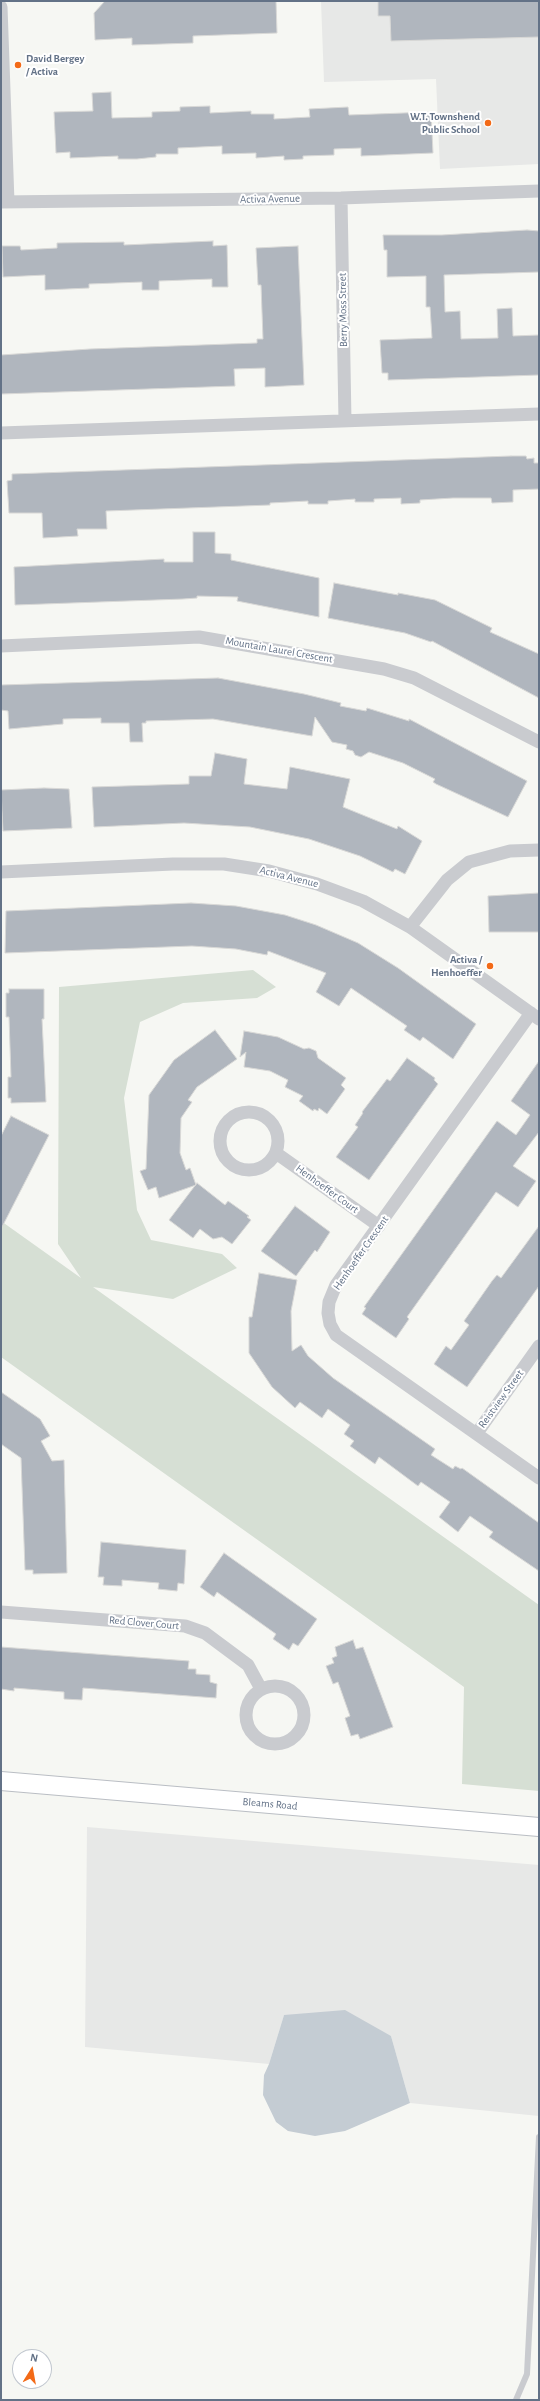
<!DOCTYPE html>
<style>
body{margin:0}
#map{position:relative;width:540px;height:2401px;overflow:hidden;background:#f6f7f3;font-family:"Alegreya Sans",sans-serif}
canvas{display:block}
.frame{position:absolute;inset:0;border:2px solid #637287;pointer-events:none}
.north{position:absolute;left:12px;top:2349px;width:40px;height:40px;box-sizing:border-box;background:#fff;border:1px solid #c1c7cf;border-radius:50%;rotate:11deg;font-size:11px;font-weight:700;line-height:16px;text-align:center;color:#637287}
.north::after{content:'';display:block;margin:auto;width:14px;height:18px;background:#f36a17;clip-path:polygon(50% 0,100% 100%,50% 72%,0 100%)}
</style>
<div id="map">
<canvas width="540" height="2401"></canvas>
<div class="frame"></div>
<div class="north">N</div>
</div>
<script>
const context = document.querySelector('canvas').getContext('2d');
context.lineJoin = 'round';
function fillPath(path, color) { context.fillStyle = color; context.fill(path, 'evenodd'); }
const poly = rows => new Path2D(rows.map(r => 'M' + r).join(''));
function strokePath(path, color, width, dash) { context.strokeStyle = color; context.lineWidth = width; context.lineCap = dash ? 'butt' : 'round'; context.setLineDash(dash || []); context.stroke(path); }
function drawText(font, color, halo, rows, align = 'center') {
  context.font = font + ' "Alegreya Sans",sans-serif'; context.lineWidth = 4; context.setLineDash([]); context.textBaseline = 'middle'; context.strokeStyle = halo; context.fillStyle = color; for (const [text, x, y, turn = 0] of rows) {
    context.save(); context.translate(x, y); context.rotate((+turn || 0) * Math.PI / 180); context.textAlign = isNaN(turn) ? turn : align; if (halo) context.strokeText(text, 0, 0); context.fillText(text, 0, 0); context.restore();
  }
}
fillPath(poly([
 [321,1,539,1,539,164,440,169,436,79,324,82],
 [87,1827,539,1865,539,2116,410,2103,391,2036,284,2015,269,2064,85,2047]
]), '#e7e8e7');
fillPath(poly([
 [253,970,276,987,257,998,183,1003,140,1022,124,1098,137,1210,151,1240,222,1254,237,1268,173,1299,93,1287,539,1605,539,1791,462,1784,464,1687,1,1357,1,1221,81,1278,58,1244,59,987]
]), '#d6dfd4');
fillPath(poly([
 [345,2010,391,2036,410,2103,345,2131,315,2136,288,2131,276,2122,263,2095,264,2075,269,2064,284,2015]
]), '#c4ccd3');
const building = poly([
 [105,1,276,1,277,33,193,36,193,43,132,45,132,38,95,40,94,13,105,1],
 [378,1,539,1,539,37,391,41,390,16,378,16,378,1],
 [111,92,112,118,152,117,152,112,180,111,180,107,210,106,210,113,251,111,251,114,274,114,274,119,310,117,309,109,348,107,349,115,431,112,433,153,361,156,361,148,334,149,334,155,303,156,303,159,284,160,284,156,256,158,256,153,222,154,222,146,178,148,178,154,156,154,156,157,137,159,118,159,118,156,70,158,70,152,56,153,54,112,93,111,92,93,111,92],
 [527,230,539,231,539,272,444,275,445,312,460,311,461,339,498,338,497,309,512,308,513,336,539,335,539,375,388,380,388,373,382,373,380,340,432,338,430,307,426,307,426,276,387,277,387,250,384,250,383,235,442,235,527,230],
 [213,241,213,246,227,245,228,287,212,287,212,279,159,281,159,290,142,290,142,282,89,284,89,288,45,290,45,275,3,277,2,246,20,246,21,250,57,248,57,243,124,242,124,245,213,241],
 [298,246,304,385,265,387,265,368,234,369,235,386,1,394,1,355,90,349,257,343,257,339,263,339,261,285,258,285,256,248,298,246],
 [511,456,526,456,527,459,534,458,534,463,539,463,539,489,513,490,513,502,492,503,491,498,453,498,420,500,420,503,401,504,401,498,374,499,374,502,355,502,355,499,328,501,328,504,308,504,308,501,270,503,270,505,106,511,107,529,77,529,78,536,43,538,42,513,9,513,7,481,12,480,12,474,511,456],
 [193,532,215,532,215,553,231,554,231,560,319,578,319,617,237,601,238,597,197,596,197,598,183,599,15,605,14,567,164,559,164,562,193,562,193,532],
 [334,583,398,595,398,593,435,600,492,628,490,632,539,654,539,698,432,641,431,642,405,633,328,618,334,583],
 [218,678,304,694,341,703,340,706,366,711,367,708,409,721,409,719,527,781,508,817,436,784,433,782,435,779,403,763,369,752,361,757,355,755,353,751,346,749,347,745,332,742,315,717,312,736,213,719,146,721,146,723,142,723,143,742,130,742,129,723,101,723,101,718,63,719,63,724,9,729,8,711,1,710,1,685,218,678],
 [215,753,247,759,244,784,287,789,290,767,350,779,343,807,397,829,398,826,422,841,405,874,395,869,393,872,360,856,309,839,250,827,184,823,94,827,92,787,189,784,189,776,211,776,215,753],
 [44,788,69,789,72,828,3,831,1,790,44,788],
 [539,893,539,932,489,932,488,896,539,893],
 [191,903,236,906,285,915,316,925,358,943,398,968,476,1024,453,1059,423,1037,420,1041,404,1030,407,1026,351,988,339,1006,316,992,326,973,268,951,267,955,236,949,192,946,5,953,6,911,191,903],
 [9,989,44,989,44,1019,42,1019,46,1102,11,1103,11,1098,8,1098,8,1077,11,1077,9,1017,6,1017,6,993,9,993,9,989],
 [215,1030,237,1059,197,1087,188,1100,192,1102,181,1118,180,1153,186,1170,190,1168,196,1185,159,1198,156,1187,148,1190,140,1171,146,1169,149,1095,174,1060,215,1030],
 [244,1031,278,1037,304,1049,309,1048,316,1051,318,1058,346,1078,341,1085,345,1089,327,1114,319,1108,318,1111,314,1109,313,1111,299,1101,303,1096,285,1087,288,1080,270,1071,244,1067,246,1052,240,1057,244,1031],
 [407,1058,435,1078,434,1080,438,1084,369,1180,336,1157,358,1127,355,1125,363,1113,362,1112,387,1079,390,1081,407,1058],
 [539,1061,539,1132,513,1166,536,1181,518,1207,496,1192,407,1317,409,1319,396,1338,362,1314,366,1308,364,1307,497,1121,516,1135,530,1115,511,1101,539,1061],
 [11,1116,49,1135,1,1229,1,1136,11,1116],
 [197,1183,225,1205,228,1201,249,1216,247,1217,251,1220,232,1244,222,1237,213,1239,200,1229,193,1238,169,1220,197,1183],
 [295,1206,330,1232,317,1252,315,1250,296,1276,261,1251,295,1206],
 [539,1226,539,1286,467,1387,434,1364,446,1346,451,1350,469,1325,464,1321,492,1281,497,1275,501,1278,539,1226],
 [259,1273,297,1280,291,1311,292,1351,301,1345,308,1356,333,1378,435,1449,431,1455,453,1469,455,1466,461,1469,462,1468,539,1523,539,1571,489,1537,493,1532,470,1516,458,1532,439,1517,450,1502,421,1482,418,1486,379,1457,375,1464,350,1446,354,1441,344,1434,350,1425,328,1409,322,1418,300,1402,295,1408,272,1387,249,1353,249,1317,252,1317,259,1273],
 [1,1392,40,1419,50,1436,41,1441,52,1461,64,1460,67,1573,33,1574,33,1570,25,1570,21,1458,1,1444,1,1392],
 [101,1542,186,1550,184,1584,178,1583,177,1591,158,1589,159,1583,122,1580,122,1586,103,1585,104,1577,98,1577,101,1542],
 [224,1553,317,1619,298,1646,293,1643,289,1650,273,1639,276,1634,217,1592,214,1597,200,1587,224,1553],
 [353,1640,356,1649,363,1647,393,1727,360,1739,358,1734,351,1736,345,1718,350,1716,338,1682,333,1684,326,1666,334,1663,332,1658,337,1656,335,1647,353,1640],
 [1,1647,189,1661,188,1669,196,1669,196,1674,210,1675,210,1682,217,1684,216,1698,83,1688,82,1700,64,1699,64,1692,14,1688,14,1691,1,1689,1,1647]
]);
fillPath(building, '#b0b6be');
strokePath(building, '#d8d8d6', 1);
const secondary = poly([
 [1,1781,539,1827]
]);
strokePath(secondary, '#babec4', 20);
strokePath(poly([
 [516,2400,527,2374,539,2137]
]), '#c9cbcf', 6);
strokePath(poly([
 [1,7,8,202],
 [341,198,345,421],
 [1,202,341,198,539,191],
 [1,433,539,414],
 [1,646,199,637,384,669,414,678,539,742],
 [1,872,173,864,224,864,269,871,317,884,363,901,410,927,539,1019],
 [410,927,447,880,469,862,510,851,539,850],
 [531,1013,336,1285,329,1302,328,1313,330,1324,336,1335,539,1478],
 '220 1141a29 29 0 1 1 58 0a29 29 0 1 1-58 0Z',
 [276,1153,379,1226],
 [477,1433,539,1346],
 [1,1612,185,1626,205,1633,248,1665,261,1689],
 '246 1715a29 29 0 1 1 58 0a29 29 0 1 1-58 0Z'
]), '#c9cbcf', 13);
strokePath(secondary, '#fff', 18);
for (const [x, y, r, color] of [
 [18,65,4,"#f36a17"],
 [488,123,4,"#f36a17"],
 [490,966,4,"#f36a17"]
]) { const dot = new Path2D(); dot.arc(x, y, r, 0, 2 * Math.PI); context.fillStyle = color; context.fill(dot); strokePath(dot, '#fff', 1.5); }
drawText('bold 11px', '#637287', '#fff', [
 ["David Bergey",26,59,"left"],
 ["/ Activa",26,72,"left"],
 ["W.T. Townshend",480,117],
 ["Public School",480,130],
 ["Activa /",482,960],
 ["Henhoeffer",482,973]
], 'right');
drawText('11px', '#637287', '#fff', [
 ["Activa Avenue",270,199,-1],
 ["Berry Moss Street",343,310,-91],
 ["Mountain Laurel Crescent",279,650,10],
 ["Activa Avenue",289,877,14],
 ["Henhoeffer Court",327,1189,36],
 ["Henhoeffer Crescent",361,1253,-55],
 ["Reistview Street",501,1399,-54],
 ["Red Clover Court",144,1623,5],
 ["Bleams Road",270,1804,5]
]);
</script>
